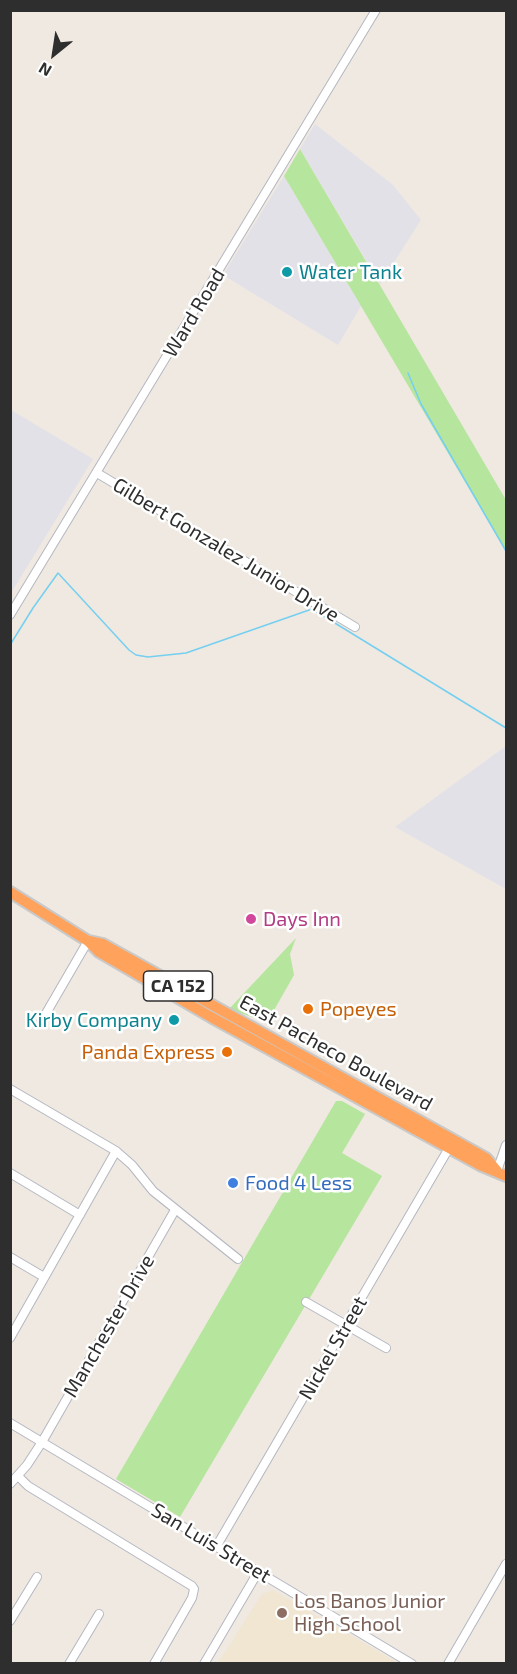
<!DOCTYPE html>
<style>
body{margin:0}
#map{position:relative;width:517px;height:1674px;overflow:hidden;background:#efe9e1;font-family:"Exo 2",sans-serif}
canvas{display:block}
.frame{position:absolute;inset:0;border:12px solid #2e2e2e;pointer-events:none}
.north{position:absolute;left:24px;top:24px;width:60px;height:60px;-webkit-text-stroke:4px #fff;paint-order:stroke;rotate:210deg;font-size:16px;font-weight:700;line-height:24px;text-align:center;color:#2e2e2e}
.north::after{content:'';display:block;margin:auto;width:21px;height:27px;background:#2e2e2e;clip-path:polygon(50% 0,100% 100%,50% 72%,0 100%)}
</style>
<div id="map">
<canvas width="517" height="1674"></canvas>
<div class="frame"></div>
<div class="north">N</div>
</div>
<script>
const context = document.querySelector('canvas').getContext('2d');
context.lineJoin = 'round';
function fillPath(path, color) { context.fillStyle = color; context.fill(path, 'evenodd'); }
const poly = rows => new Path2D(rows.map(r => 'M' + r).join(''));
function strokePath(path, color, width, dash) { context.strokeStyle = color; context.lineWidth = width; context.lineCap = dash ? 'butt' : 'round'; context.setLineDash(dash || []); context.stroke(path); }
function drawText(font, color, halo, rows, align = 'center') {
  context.font = font + ' "Exo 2",sans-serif'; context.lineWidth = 5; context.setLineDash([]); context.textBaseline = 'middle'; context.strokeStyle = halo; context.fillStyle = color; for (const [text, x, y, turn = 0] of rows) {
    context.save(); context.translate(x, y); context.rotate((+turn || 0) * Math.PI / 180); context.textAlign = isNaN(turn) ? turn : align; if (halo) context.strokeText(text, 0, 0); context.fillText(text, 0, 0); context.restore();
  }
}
fillPath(poly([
 [315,124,393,185,421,220,380,284,300,149],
 [284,176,361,306,338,345,223,275],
 [11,410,93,459,11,593],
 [506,746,506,889,395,827]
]), '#e3e1e8');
fillPath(poly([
 [273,1590,398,1663,218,1663,262,1594]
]), '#f0e6d1');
fillPath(poly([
 [300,149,506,500,506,551,284,176],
 [296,938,290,954,294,975,269,1019,263,1021,229,1009],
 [336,1101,342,1101,365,1114,342,1153,382,1176,180,1517,116,1479]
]), '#b6e59e');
strokePath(poly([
 [408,373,421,404,506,551],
 [10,645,33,608,58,573,129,650,136,655,148,657,186,653,312,609,506,728]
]), '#75cff0', 1.5);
const minor = poly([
 [97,473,355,627],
 [10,615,376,10],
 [41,1022,88,941],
 [10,1089,116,1151,132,1165,153,1191,238,1259],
 [497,1171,506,1145],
 [10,1173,80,1215],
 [10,1257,44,1277],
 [306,1302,386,1348],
 [10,1338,116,1151],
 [10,1423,412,1664],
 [18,1476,28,1486,192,1586,194,1589,192,1598,154,1664],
 [10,1484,27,1465,42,1442,175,1210],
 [216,1547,449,1148],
 [10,1621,37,1577],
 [69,1664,99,1614],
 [204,1664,258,1572],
 [448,1664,506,1564]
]);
const highway = poly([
 [10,892,88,941,99,952,211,1017,482,1166,506,1176],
 [89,941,103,944,427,1125,486,1158,497,1171]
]);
strokePath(minor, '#b4b7c1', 10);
strokePath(highway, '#c9c9c9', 14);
strokePath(minor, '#fff', 8);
strokePath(highway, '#ffa35c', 10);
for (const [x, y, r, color] of [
 [287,272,6,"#0f9aa8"],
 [251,919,6,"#d1479c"],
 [308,1009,6,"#e8710a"],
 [174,1020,6,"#0f9aa8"],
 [227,1052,6,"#e8710a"],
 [233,1183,6,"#3f7fe0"],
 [282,1613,6,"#8d6e63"]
]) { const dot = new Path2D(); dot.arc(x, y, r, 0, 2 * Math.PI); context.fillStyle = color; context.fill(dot); strokePath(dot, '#fff', 2); }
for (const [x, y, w] of [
 [178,986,69]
]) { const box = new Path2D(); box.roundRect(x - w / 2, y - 15, w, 30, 4.5); context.fillStyle = '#fff'; context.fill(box); strokePath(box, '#2e2e2e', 1.5); }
drawText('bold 18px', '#2e2e2e', null, [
 ["CA 152",178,986]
]);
drawText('20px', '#0d838f', '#fff', [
 ["Water Tank",299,272],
 ["Kirby Company",162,1020,"right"]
], 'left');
drawText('20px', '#2e2e2e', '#fff', [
 ["Ward Road",194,313,-59],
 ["Gilbert Gonzalez Junior Drive",226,550,31],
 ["East Pacheco Boulevard",336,1053,29],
 ["Manchester Drive",109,1326,-60],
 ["Nickel Street",333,1348,-60],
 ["San Luis Street",211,1543,31]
]);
drawText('20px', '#b23c85', '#fff', [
 ["Days Inn",263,919]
], 'left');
drawText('20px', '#c56008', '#fff', [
 ["Popeyes",320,1009],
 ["Panda Express",215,1052,"right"]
], 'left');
drawText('20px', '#366cbe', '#fff', [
 ["Food 4 Less",245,1183]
], 'left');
drawText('20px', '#785e54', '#fff', [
 ["Los Banos Junior",294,1601],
 ["High School",294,1624]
], 'left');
</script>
